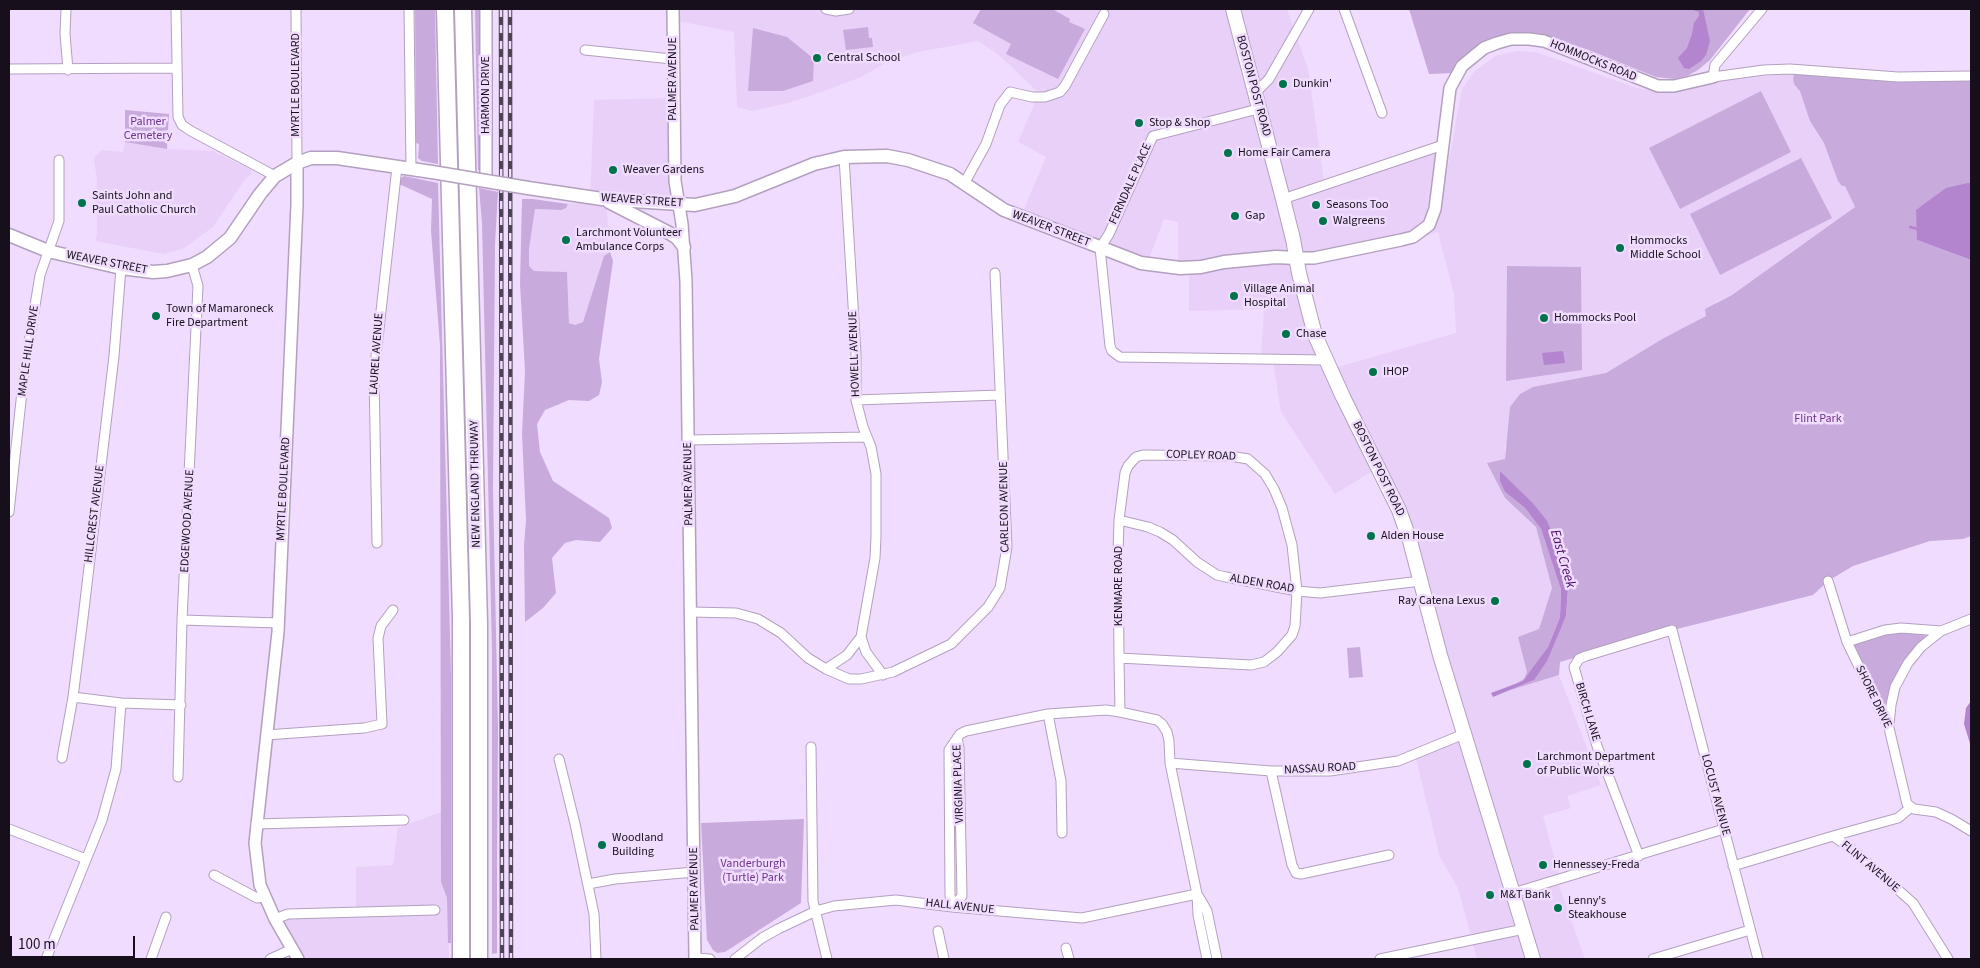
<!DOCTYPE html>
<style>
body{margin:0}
#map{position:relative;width:1980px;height:968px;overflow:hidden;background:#f0dcfe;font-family:"Source Sans 3",sans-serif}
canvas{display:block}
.frame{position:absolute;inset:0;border:10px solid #17101c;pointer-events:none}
.scale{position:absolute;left:10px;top:936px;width:125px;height:22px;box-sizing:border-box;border:2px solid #17101c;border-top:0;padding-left:6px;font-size:15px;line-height:18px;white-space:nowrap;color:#17101c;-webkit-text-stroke:4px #f0dcfe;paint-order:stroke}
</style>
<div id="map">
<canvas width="1980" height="968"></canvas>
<div class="frame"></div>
<div class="scale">100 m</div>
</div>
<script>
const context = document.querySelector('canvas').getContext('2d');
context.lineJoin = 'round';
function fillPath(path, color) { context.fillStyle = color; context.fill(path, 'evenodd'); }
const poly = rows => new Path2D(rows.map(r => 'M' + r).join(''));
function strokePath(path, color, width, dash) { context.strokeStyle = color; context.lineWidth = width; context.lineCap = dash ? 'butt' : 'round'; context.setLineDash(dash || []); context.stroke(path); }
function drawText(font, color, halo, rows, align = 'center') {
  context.font = font + ' "Source Sans 3",sans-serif'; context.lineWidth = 5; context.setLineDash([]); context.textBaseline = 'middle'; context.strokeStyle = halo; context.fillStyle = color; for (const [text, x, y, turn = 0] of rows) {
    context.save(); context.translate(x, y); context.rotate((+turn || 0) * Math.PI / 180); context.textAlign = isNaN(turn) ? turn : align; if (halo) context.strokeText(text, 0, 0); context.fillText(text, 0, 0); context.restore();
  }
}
fillPath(poly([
 [678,9,1287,9,1308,69,1324,181,1440,142,1447,171,1462,89,1474,72,1495,56,1517,51,1536,52,1637,88,1666,93,1720,80,1794,74,1855,207,1732,295,1716,302,1706,316,1606,373,1591,377,1505,445,1505,498,1536,527,1552,588,1539,629,1532,683,1559,675,1601,785,1567,796,1571,808,1543,816,1561,881,1558,883,1585,959,1477,959,1458,888,1440,857,1416,759,1466,735,1426,593,1376,469,1335,494,1281,412,1272,355,1261,355,1264,309,1189,311,1189,271,1178,271,1178,222,1164,219,1145,269,1019,221,1046,157,1018,142,1039,93,999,55,978,41,918,52,889,61,861,77,827,90,788,103,752,111,737,107,734,32,678,21],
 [1438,232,1454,295,1456,333,1335,368,1313,314,1300,261,1387,247],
 [670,98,674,200,606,198,610,252,604,256,583,322,575,325,569,323,567,272,534,271,529,266,529,249,535,209,561,210,566,208,568,204,590,202,594,100],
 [125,142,167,149,213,151,251,170,251,174,245,179,213,227,184,248,164,254,95,241,97,234,97,215,95,206,97,180,94,158,102,150,123,152],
 [441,812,441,882,447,898,449,959,304,959,279,915,356,909,356,867,393,865,398,828]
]), '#e8d0f8');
fillPath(poly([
 [415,9,435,9,438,164,422,161,418,158,419,144,416,143],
 [475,9,481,9,482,170,478,170],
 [981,9,1052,9,1070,19,1069,22,1085,29,1058,79,1006,54,1011,44,973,23],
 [1409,9,1750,9,1710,60,1698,70,1687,76,1674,79,1656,77,1586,49,1543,36,1509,33,1482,45,1453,73,1429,74],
 [868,27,869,38,872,38,873,47,846,50,843,30],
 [753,28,787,37,814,59,813,81,783,91,748,91],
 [1794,74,1971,77,1971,183,1968,183,1917,240,1971,260,1971,536,1963,539,1930,541,1853,566,1828,581,1813,595,1673,630,1560,662,1559,675,1507,691,1532,681,1538,672,1566,616,1568,589,1532,502,1500,471,1505,492,1525,508,1541,529,1561,590,1560,617,1548,647,1528,677,1523,681,1515,684,1524,679,1527,672,1518,637,1539,629,1552,588,1536,527,1505,498,1487,463,1505,459,1510,407,1520,394,1533,387,1606,373,1664,338,1706,316,1705,309,1732,295,1855,207,1845,186,1842,186,1838,181,1824,143,1810,121,1800,91,1794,84,1793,78],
 [1761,91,1791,152,1680,209,1649,148],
 [125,110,169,114,167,149,125,142],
 [1801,158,1832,218,1720,275,1690,214],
 [404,176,438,183,451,673,451,943,448,943,447,898,441,882,440,345,431,231,432,199,399,184,401,178],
 [479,188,498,192,495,244,493,490,498,729,497,865,497,953,492,954,492,651,482,223],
 [522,199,533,199,568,204,566,208,561,210,535,209,529,249,529,266,534,271,567,272,569,323,575,325,583,322,604,256,610,252,613,261,599,359,602,382,599,395,589,401,569,400,545,410,537,424,540,452,553,481,609,518,612,528,600,542,576,540,565,543,552,558,556,593,543,608,525,622,524,545,526,520,522,434,525,371,520,284],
 [1507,266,1581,267,1582,370,1506,381],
 [1893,630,1928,633,1904,661,1892,684,1885,705,1876,693,1854,648,1854,644],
 [1360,647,1363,677,1349,678,1347,648],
 [804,819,801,903,725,952,717,953,713,950,707,940,701,823]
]), '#c9aadc');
fillPath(poly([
 [1690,9,1703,9,1710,41,1706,55,1701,61,1689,69,1684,68,1678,58,1687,48,1692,34,1694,23,1699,16,1699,12],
 [1968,183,1971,183,1971,260,1917,240,1916,210,1946,188],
 [1563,351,1565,363,1544,365,1542,353],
 [1500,471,1532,502,1547,521,1559,549,1568,589,1566,616,1547,661,1534,680,1493,697,1491,693,1523,681,1548,647,1560,617,1561,590,1541,529,1525,508,1505,492,1500,481],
 [1971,701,1971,747,1964,724,1966,708]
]), '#b385ce');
strokePath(poly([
 [1910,227,1918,229]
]), '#b385ce', 2.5);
const minor = poly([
 [66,9,65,34,68,70],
 [176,9,178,117,182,125,191,131,275,176],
 [296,9,297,163],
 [409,9,411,169],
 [826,9,836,11,849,9],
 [1344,9,1382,113],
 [1762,9,1715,65,1713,77,1764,70,1790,69,1898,77,1971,76],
 [585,50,672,59],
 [9,69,177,68],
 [1254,94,1269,79,1309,9],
 [1258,109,1153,136,1109,234,1100,248,1110,346,1112,351,1120,357,1326,360],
 [965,182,986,144,1000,105,1010,92,1032,97,1045,97,1060,92,1065,86,1104,14],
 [1283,199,1443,145],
 [856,400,1000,395],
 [688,440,867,437],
 [9,512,24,373,40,275,59,221,59,160],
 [1119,520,1148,527,1160,532,1173,540,1197,562,1217,575,1226,577,1297,591,1320,593,1421,581],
 [377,543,374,374,397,167],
 [1828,581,1847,642,1889,728,1907,804,1914,809,1936,812,1953,820,1971,831],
 [691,612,736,613,758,619,781,633,808,658,826,669,849,679,861,679,893,672,951,644,988,607,1000,588,1007,547,995,273],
 [182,620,278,623],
 [861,637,866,652,883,675],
 [1847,642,1885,630,1901,628,1941,631],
 [1119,658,1251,665,1264,662,1277,652,1292,635,1295,626,1297,591,1292,545,1282,508,1274,489,1265,474,1248,459,1230,456,1143,455,1136,457,1128,466,1125,473,1119,520,1118,554,1119,658,1120,712],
 [826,669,847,655,861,637,875,558,876,537,876,474,871,447,863,427,856,400,856,354,844,157],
 [73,697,121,703,181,705],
 [1048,714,1061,781,1062,833],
 [1889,725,1891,705,1895,687,1908,663,1921,647,1941,631,1971,619],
 [266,735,364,728,382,724,378,638,381,626,393,610],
 [811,747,813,901,827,959],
 [62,758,73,697,83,618,114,356,121,268],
 [559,759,575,824,594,914,596,959],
 [1170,763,1271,771,1330,771,1398,761,1464,734],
 [1271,771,1292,865,1296,873,1301,874,1389,855],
 [178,777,182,620,198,286,192,265],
 [256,824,404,820],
 [9,829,86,859],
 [1833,836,1898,818,1910,808],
 [1639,856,1597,746,1574,667,1579,659,1586,656,1672,630,1758,959],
 [1733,866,1833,836,1853,850,1913,903,1948,959],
 [214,875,257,898,265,897],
 [588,884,615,879,694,872],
 [1513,893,1724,829],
 [1199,897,1207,911,1217,959],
 [952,907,950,895,949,750,960,734,966,731,1048,714,1106,710,1120,712,1157,720,1162,724,1167,732,1169,741,1170,763,1197,894,1198,915,1207,959],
 [952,907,962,896,959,748,957,738],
 [275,919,288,914,435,910],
 [938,931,944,959],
 [1066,948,1069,959],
 [696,958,710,959],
 [46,959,102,820,116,769,121,703],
 [151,959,166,917],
 [270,959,292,949],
 [735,959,762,938,778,929,816,911,834,906,896,900,952,907,1082,918,1197,894],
 [1380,959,1524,929],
 [1653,959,1750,930]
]);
const tertiary = poly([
 [673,9,675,181,682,224,686,281,695,959],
 [297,163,297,205,278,632,255,843,260,885,275,919,298,959],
 [486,181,486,9],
 [1296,258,1314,258,1401,240,1413,237,1429,225,1435,209,1450,88,1462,66,1484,48,1497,43,1511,39,1529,39,1544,41,1658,86,1674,86,1713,77]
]);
const secondary = poly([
 [528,188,602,199,695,205,735,196,814,164,844,157,887,156,908,160,950,174,1004,210,1141,263,1180,268,1201,267,1224,262,1276,257,1296,258],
 [609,202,671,234,677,238,684,247],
 [9,235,48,251,121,268,153,272,167,271,192,265,207,257,230,238,260,194,275,176,297,163,311,158,337,158,432,172]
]);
const primary = poly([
 [1233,9,1283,199,1293,239,1299,273,1315,335,1343,397,1399,510,1410,541,1440,655,1533,959]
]);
const motorway = poly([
 [445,9,461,619,461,959],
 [463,9,479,624,479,959]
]);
strokePath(minor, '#b3a0bf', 11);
strokePath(tertiary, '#b3a0bf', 14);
strokePath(secondary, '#b3a0bf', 15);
strokePath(primary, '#b3a0bf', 16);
strokePath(motorway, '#b3a0bf', 19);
strokePath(minor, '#fff', 9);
strokePath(tertiary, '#fff', 11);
strokePath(secondary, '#fff', 12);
strokePath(primary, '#fff', 14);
strokePath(motorway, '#fff', 16);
const rail = poly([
 [501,9,502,959],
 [510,9,511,959]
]);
strokePath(rail, '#4d4354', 4.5);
strokePath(rail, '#f0dcfe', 2.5, [8]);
const secondaryBridge = poly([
 [432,172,528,188]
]);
strokePath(secondaryBridge, '#b3a0bf', 15, []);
strokePath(secondaryBridge, '#fff', 12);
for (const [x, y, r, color] of [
 [817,58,5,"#00734d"],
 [1283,84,5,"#00734d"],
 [1139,123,5,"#00734d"],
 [1228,153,5,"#00734d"],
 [613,170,5,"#00734d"],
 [82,203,5,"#00734d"],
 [1316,205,5,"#00734d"],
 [1235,216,5,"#00734d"],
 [1323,221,5,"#00734d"],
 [566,240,5,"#00734d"],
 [1620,248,5,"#00734d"],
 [1234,296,5,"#00734d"],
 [156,316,5,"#00734d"],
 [1544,318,5,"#00734d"],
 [1286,334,5,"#00734d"],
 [1373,372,5,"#00734d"],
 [1371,536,5,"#00734d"],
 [1495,601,5,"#00734d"],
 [1527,764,5,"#00734d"],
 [602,845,5,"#00734d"],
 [1543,865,5,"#00734d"],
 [1490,895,5,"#00734d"],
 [1558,908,5,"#00734d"]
]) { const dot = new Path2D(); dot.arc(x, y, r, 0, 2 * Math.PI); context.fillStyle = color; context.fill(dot); strokePath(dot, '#f0dcfe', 2); }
drawText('12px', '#17101c', '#f0dcfe', [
 ["Central School",827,58],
 ["Dunkin'",1293,84],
 ["Stop & Shop",1149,123],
 ["Home Fair Camera",1238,153],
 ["Weaver Gardens",623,170],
 ["Saints John and",92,196],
 ["Paul Catholic Church",92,210],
 ["Seasons Too",1326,205],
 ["Gap",1245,216],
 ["Walgreens",1333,221],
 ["Larchmont Volunteer",576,233],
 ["Ambulance Corps",576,247],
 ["Hommocks",1630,241],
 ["Middle School",1630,255],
 ["Village Animal",1244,289],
 ["Hospital",1244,303],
 ["Town of Mamaroneck",166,309],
 ["Fire Department",166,323],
 ["Hommocks Pool",1554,318],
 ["Chase",1296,334],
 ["IHOP",1383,372],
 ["Alden House",1381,536],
 ["Ray Catena Lexus",1485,601,"right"],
 ["Larchmont Department",1537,757],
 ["of Public Works",1537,771],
 ["Woodland",612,838],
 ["Building",612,852],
 ["Hennessey-Freda",1553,865],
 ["M&T Bank",1500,895],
 ["Lenny's",1568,901],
 ["Steakhouse",1568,915]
], 'left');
drawText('12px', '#17101c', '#f0dcfe', [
 ["HOMMOCKS ROAD",1593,61,22],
 ["PALMER AVENUE",673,79,-90],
 ["MYRTLE BOULEVARD",296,85,-90],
 ["BOSTON POST ROAD",1253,86,75],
 ["HARMON DRIVE",486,95,-90],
 ["FERNDALE PLACE",1131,184,-66],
 ["WEAVER STREET",642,201,4],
 ["WEAVER STREET",1051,229,21],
 ["WEAVER STREET",107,263,11],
 ["MAPLE HILL DRIVE",29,351,-82],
 ["LAUREL AVENUE",377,354,-86],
 ["HOWELL AVENUE",855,354,-92],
 ["COPLEY ROAD",1201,456,2],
 ["BOSTON POST ROAD",1378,469,64],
 ["NEW ENGLAND THRUWAY",476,484,-91],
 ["PALMER AVENUE",689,484,-91],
 ["MYRTLE BOULEVARD",284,489,-87],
 ["CARLEON AVENUE",1005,507,-91],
 ["HILLCREST AVENUE",95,514,-83],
 ["EDGEWOOD AVENUE",188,521,-87],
 ["ALDEN ROAD",1262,584,10],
 ["KENMARE ROAD",1119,586,-90],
 ["SHORE DRIVE",1873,697,64],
 ["BIRCH LANE",1587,712,73],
 ["NASSAU ROAD",1320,769,-3],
 ["VIRGINIA PLACE",959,784,-92],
 ["LOCUST AVENUE",1715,795,75],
 ["FLINT AVENUE",1870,867,40],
 ["PALMER AVENUE",695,889,-91],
 ["HALL AVENUE",960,907,6]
]);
drawText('12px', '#6e358c', '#f0dcfe', [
 ["Palmer",148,122],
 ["Cemetery",148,136],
 ["Flint Park",1818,419],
 ["Vanderburgh",753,864],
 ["(Turtle) Park",753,878]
]);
drawText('italic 14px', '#490964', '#f0dcfe', [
 ["East Creek",1562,559,74]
]);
</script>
